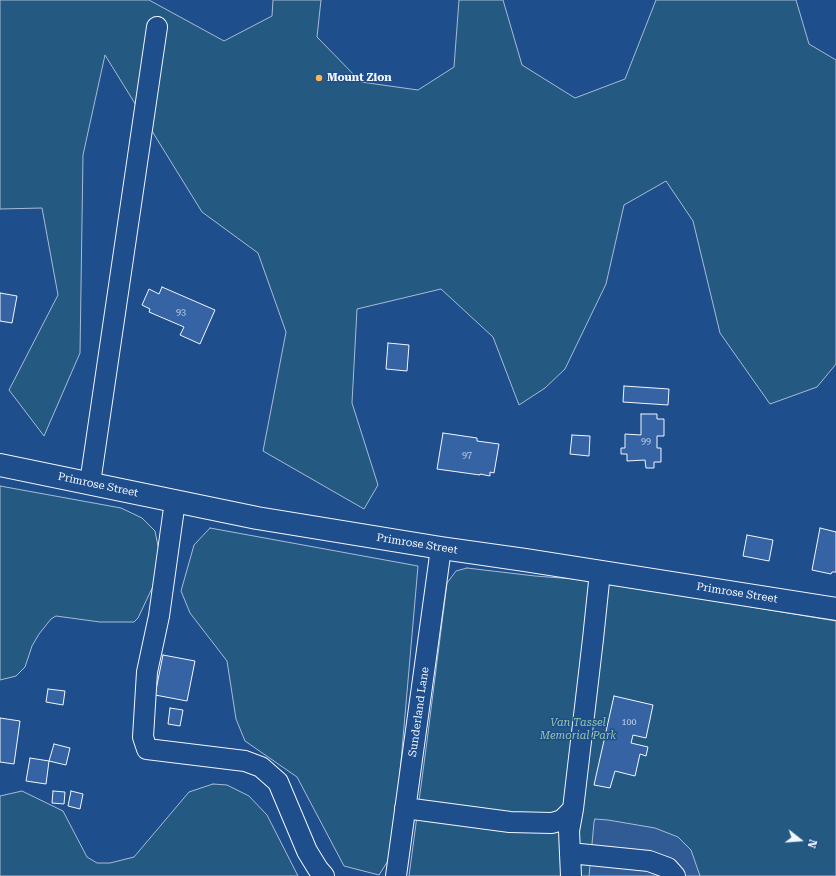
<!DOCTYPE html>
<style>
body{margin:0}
#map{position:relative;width:836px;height:876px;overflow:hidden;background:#1f4e8c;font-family:"Roboto Serif",serif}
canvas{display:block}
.north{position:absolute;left:780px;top:820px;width:40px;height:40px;-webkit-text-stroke:3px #1f4e8c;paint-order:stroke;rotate:107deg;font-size:11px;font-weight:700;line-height:16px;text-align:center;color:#f2f6ff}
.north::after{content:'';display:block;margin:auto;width:14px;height:18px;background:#f2f6ff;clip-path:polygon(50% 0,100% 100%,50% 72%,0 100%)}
</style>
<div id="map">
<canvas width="836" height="876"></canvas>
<div class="north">N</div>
</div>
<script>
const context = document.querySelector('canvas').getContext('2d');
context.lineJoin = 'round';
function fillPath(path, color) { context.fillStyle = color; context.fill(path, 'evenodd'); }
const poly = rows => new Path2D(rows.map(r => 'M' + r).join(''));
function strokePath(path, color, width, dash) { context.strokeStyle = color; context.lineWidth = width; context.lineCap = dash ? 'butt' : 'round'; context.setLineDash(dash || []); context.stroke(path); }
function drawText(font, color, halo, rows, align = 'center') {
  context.font = font + ' "Roboto Serif",serif'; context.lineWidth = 3; context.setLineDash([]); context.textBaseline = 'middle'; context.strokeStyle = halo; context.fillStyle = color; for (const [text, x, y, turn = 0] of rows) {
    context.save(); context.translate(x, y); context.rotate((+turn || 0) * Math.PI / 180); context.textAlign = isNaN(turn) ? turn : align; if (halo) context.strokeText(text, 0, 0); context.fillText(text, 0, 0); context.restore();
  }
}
const green = poly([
 [0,0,149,0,224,41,272,16,273,0,321,0,317,37,361,82,418,90,454,67,459,0,503,0,522,65,575,98,625,79,656,0,796,0,809,44,836,60,836,364,817,387,770,404,720,333,693,221,666,181,624,205,606,284,565,369,545,388,519,405,493,337,441,289,357,309,352,403,378,485,364,509,263,451,286,332,258,253,202,212,105,55,83,155,80,353,44,436,9,390,58,295,42,208,0,209,0,0],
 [0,486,121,508,142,518,155,531,160,556,155,582,138,618,134,622,100,622,56,616,51,619,39,634,32,646,25,667,16,676,0,680,0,486],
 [210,528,418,566,393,853,379,875,344,866,297,777,245,741,236,719,227,661,190,613,181,591,194,545,210,528],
 [467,568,535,576,574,579,668,593,836,621,836,876,409,876,427,741,447,583,456,571,467,568],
 [213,784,227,785,249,796,267,815,298,876,0,876,0,796,22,791,63,811,87,857,97,863,110,863,134,857,189,792,213,784]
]);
fillPath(green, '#245a82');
strokePath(green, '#a8bbd7', 1);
const parking = poly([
 [595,819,608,820,655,828,678,837,691,850,700,876,589,876,594,822,595,819]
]);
fillPath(parking, '#305b95');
strokePath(parking, '#a8bbd7', 1);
const building = poly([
 [162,287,215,310,200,344,180,335,184,327,149,312,150,309,142,305,149,289,159,294,162,287],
 [0,293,17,296,12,323,0,321,0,293],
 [388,343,409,345,407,371,386,369,388,343],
 [624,386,669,389,668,405,623,402,624,386],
 [641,414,657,414,657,419,664,419,664,436,657,436,657,448,661,448,661,462,654,462,654,468,646,468,645,460,627,461,627,454,621,454,621,448,625,448,625,434,641,435,641,414],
 [443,433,477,438,477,441,499,444,494,473,490,472,490,476,480,474,480,475,437,469,443,433],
 [572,435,590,436,589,456,570,454,572,435],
 [820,528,836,532,836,572,832,572,831,574,812,570,820,528],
 [747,535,773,540,769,561,743,556,747,535],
 [163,655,195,661,187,701,155,695,163,655],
 [48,689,65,691,63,705,46,702,48,689],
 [614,696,653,705,646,738,633,735,631,743,648,747,646,756,640,754,635,776,615,771,610,788,594,785,614,696],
 [170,708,183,710,180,726,168,724,170,708],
 [0,718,20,721,14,764,0,762,0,718],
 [54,744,70,748,66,765,49,761,54,744],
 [30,758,49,761,46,784,26,781,30,758],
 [53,791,65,792,64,804,52,803,53,791],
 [71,791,83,794,80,809,68,806,71,791]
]);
fillPath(building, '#3563a3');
strokePath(building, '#f2f6ff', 1);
const minor = poly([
 [90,483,157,27],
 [175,501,159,616,147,672,143,737,147,749,245,761,261,767,278,782,307,851,318,869,324,876],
 [405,808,510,822,552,823,562,820,573,809,593,639,600,572],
 [570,853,649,861,668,868,675,876],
 [396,876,441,548],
 [571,876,569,831,573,809]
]);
const major = poly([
 [0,465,257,518,441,548,525,560,836,609]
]);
strokePath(minor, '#f2f6ff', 22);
strokePath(major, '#f2f6ff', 24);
strokePath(minor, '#1f4e8c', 20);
strokePath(major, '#1f4e8c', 22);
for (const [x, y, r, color] of [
 [319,78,4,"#ffb74d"]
]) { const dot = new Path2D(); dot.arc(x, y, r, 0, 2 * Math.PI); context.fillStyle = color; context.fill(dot); strokePath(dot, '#1f4e8c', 1.5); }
drawText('9px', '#c3d1e8', null, [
 ["93",181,312],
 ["99",646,441],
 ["97",467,455],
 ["100",629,722]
]);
drawText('bold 11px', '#f2f6ff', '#1f4e8c', [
 ["Mount Zion",327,78]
], 'left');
drawText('11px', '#f2f6ff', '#1f4e8c', [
 ["Primrose Street",98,485,12],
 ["Primrose Street",417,544,9],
 ["Primrose Street",737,593,9],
 ["Sunderland Lane",419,712,-82]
]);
drawText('italic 11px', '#97c8a6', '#1f4e8c', [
 ["Van Tassel",578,723],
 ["Memorial Park",578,736]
]);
</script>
